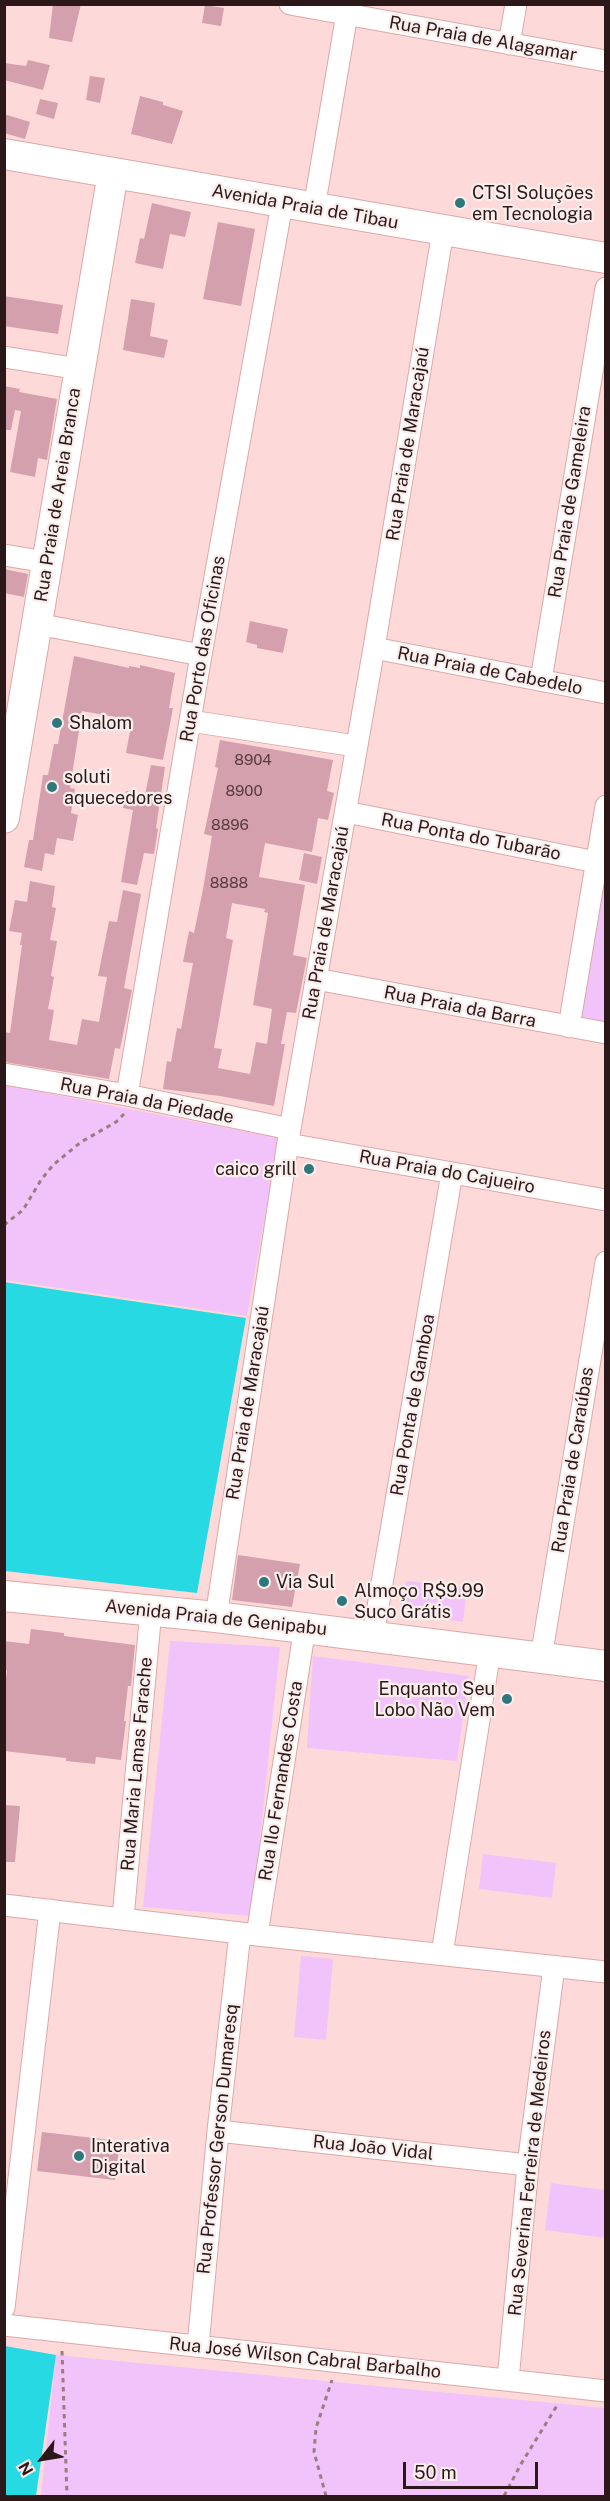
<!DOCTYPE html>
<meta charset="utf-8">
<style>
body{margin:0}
#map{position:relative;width:610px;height:2501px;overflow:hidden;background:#fddad9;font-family:"Public Sans",sans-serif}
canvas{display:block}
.frame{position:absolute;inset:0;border:6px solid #2c1818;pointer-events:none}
.north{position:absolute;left:12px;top:2429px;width:60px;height:60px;-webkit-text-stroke:4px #faeeed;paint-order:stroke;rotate:239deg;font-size:16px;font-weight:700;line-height:24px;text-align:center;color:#2c1818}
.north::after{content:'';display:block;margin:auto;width:21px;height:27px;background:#2c1818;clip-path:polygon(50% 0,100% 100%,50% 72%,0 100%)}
.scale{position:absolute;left:403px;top:2462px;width:135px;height:27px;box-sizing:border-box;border:3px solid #2c1818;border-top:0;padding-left:8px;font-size:18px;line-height:21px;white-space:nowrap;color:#2c1818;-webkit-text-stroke:4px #faeeed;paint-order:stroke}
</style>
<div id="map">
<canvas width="610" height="2501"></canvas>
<div class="frame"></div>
<div class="north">N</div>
<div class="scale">50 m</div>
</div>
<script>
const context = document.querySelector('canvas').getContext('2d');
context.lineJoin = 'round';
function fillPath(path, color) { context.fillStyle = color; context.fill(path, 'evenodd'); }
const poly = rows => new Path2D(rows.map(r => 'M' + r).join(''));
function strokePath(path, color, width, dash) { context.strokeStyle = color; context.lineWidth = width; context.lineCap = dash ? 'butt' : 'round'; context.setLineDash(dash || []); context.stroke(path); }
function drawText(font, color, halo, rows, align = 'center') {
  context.font = font + ' "Public Sans",sans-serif'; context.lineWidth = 4.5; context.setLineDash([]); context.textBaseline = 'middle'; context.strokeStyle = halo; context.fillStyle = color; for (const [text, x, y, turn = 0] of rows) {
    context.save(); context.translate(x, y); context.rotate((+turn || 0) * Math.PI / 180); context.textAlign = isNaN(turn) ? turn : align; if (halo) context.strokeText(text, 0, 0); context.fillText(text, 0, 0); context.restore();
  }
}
fillPath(poly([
 [605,864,605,1022,580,1017],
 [5,1085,279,1138,247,1316,5,1280],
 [406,1581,467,1587,463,1622,399,1612],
 [170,1641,280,1647,252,1916,143,1907],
 [313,1656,469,1676,457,1761,307,1748],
 [483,1854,556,1863,552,1898,479,1889],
 [301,1956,333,1959,326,2040,294,2037],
 [551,2183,605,2190,605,2238,545,2230],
 [56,2355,605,2408,605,2496,41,2496]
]), '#f2c2fa');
fillPath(poly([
 [4,1282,246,1318,197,1593,5,1571],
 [5,2346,56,2355,36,2496,5,2496]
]), '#26d9e3');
fillPath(poly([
 [53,4,81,4,72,42,49,38],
 [205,5,224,8,221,26,202,23],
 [28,60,50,65,43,90,4,80,4,63,26,66],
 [90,76,105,78,100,103,86,100],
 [140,96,163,102,163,105,183,111,172,144,131,134],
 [40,99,58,103,54,119,36,114],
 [4,114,30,122,25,139,4,133],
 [152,203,191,212,185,237,170,234,163,269,135,263,140,238,144,239],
 [218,222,255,229,241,306,203,299],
 [4,296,63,305,58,334,4,326],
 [131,299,155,303,150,336,168,340,164,358,123,350],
 [4,386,20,389,19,392,57,399,47,460,38,458,35,477,10,472,21,411,15,410,11,430,4,430],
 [4,569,28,574,24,597,4,593],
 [250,621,288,629,283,653,257,648,257,645,246,642],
 [74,656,129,668,129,666,140,668,140,665,175,673,169,708,173,708,163,760,126,753,132,720,82,711,70,788,75,789,71,813,78,815,73,841,57,838,54,855,45,853,42,871,24,867,29,840,33,840,43,775,48,775,54,744,58,744],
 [220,740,333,760,327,791,334,793,328,820,318,818,312,852,265,843,259,877,305,885,293,955,307,958,296,1013,287,1012,281,1044,285,1044,274,1106,220,1096,163,1089,167,1061,171,1062,177,1028,181,1029,193,963,183,962,189,931,194,933,203,889,212,836,204,834,218,768,215,767],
 [232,903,265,909,264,912,268,913,253,1005,272,1009,267,1044,256,1042,250,1074,218,1068,222,1049,214,1048,233,940,226,938],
 [151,765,165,767,156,828,158,829,154,854,144,853,137,885,121,882,133,810,123,808,126,791,145,795],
 [304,853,322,857,317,884,299,880],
 [30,881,55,886,52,907,56,908,50,940,57,941,51,976,54,977,48,1009,54,1010,49,1040,77,1045,82,1019,99,1022,107,977,98,976,109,921,117,922,123,890,141,894,124,988,132,990,127,1015,120,1049,115,1048,109,1079,4,1062,4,1032,10,1033,22,945,20,945,22,933,9,931,15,900,27,902],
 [238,1555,300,1564,292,1607,232,1600],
 [31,1629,64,1633,64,1636,135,1645,131,1686,128,1686,124,1721,126,1721,121,1760,96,1757,95,1764,66,1761,66,1758,4,1751,4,1696,7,1670,4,1670,4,1641,29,1644],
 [4,1805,20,1806,15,1862,4,1862],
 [42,2132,120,2141,115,2180,37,2171]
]), '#d4a0ae');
const street = poly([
 [290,4,606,61],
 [509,44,516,4],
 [314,208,347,14],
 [4,357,79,369],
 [4,555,46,562],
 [37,624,201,655],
 [374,648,606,693],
 [541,680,606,288],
 [190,721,356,746],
 [346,812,596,862],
 [316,979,606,1033],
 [569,1027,606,806],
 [4,1074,127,1095,290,1129],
 [127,1095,201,655,282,204],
 [288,1144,606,1200],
 [216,1617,290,1129,374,648,443,231],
 [373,1636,452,1173],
 [541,1658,606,1262],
 [4,1905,257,1935,606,1972],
 [123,1918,151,1610],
 [257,1935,305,1627],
 [442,1954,490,1651],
 [218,2131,528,2165],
 [4,2308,50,1910],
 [4,2325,606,2391],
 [198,2346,218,2131,240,1933],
 [508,2380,528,2165,554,1967]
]);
const secondary = poly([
 [4,154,606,258],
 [4,818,113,173],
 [4,1596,216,1617,606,1666]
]);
strokePath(street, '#dea7a5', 23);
strokePath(secondary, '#dea7a5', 32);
strokePath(poly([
 [4,1225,23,1210,41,1180,53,1165,81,1142,116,1122,124,1114],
 [62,2351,67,2496],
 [326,2496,314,2452,316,2428,332,2380],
 [504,2496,521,2464,558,2404]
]), '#9a7e7e', 3, [4.5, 4.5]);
strokePath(street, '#fff', 21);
strokePath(secondary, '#fff', 30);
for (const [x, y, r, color] of [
 [460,203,6,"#2e777c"],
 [57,723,6,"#2e777c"],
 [52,787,6,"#2e777c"],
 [309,1169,6,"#2e777c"],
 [264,1582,6,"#2e777c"],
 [342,1601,6,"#2e777c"],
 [507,1699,6,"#2e777c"],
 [79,2156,6,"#2e777c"]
]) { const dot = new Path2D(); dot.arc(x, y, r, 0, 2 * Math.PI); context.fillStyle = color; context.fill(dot); strokePath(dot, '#faeeed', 2); }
drawText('15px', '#563a3e', null, [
 ["8904",253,760],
 ["8900",244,791],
 ["8896",230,825],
 ["8888",229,883]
]);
drawText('18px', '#2c1818', '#faeeed', [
 ["Rua Praia de Alagamar",483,39,10],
 ["Avenida Praia de Tibau",305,207,10],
 ["Rua Praia de Maracajaú",408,444,-81],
 ["Rua Praia de Areia Branca",58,495,-81],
 ["Rua Praia de Gameleira",570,502,-81],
 ["Rua Porto das Oficinas",203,649,-80],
 ["Rua Praia de Cabedelo",490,671,11],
 ["Rua Ponta do Tubarão",471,837,11],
 ["Rua Praia de Maracajaú",326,923,-80],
 ["Rua Praia da Barra",460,1007,11],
 ["Rua Praia da Piedade",147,1101,11],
 ["Rua Praia do Cajueiro",447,1172,10],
 ["Rua Praia de Maracajaú",248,1403,-81],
 ["Rua Ponta de Gamboa",413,1405,-80],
 ["Rua Praia de Caraúbas",573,1460,-81],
 ["Avenida Praia de Genipabu",216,1618,6],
 ["Rua Maria Lamas Farache",137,1764,-85],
 ["Rua Ilo Fernandes Costa",281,1781,-81],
 ["Rua Professor Gerson Dumaresq",218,2139,-84],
 ["Rua João Vidal",373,2148,6],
 ["Rua Severina Ferreira de Medeiros",530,2173,-84],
 ["Rua José Wilson Cabral Barbalho",305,2358,6]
]);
drawText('18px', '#2c1818', '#faeeed', [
 ["CTSI Soluções",472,193],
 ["em Tecnologia",472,214],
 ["Shalom",69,723],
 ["soluti",64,777],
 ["aquecedores",64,798],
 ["caico grill",297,1169,"right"],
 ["Via Sul",276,1582],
 ["Almoço R$9.99",354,1591],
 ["Suco Grátis",354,1612],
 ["Enquanto Seu",495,1689,"right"],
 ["Lobo Não Vem",495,1710,"right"],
 ["Interativa",91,2146],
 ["Digital",91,2167]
], 'left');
</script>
